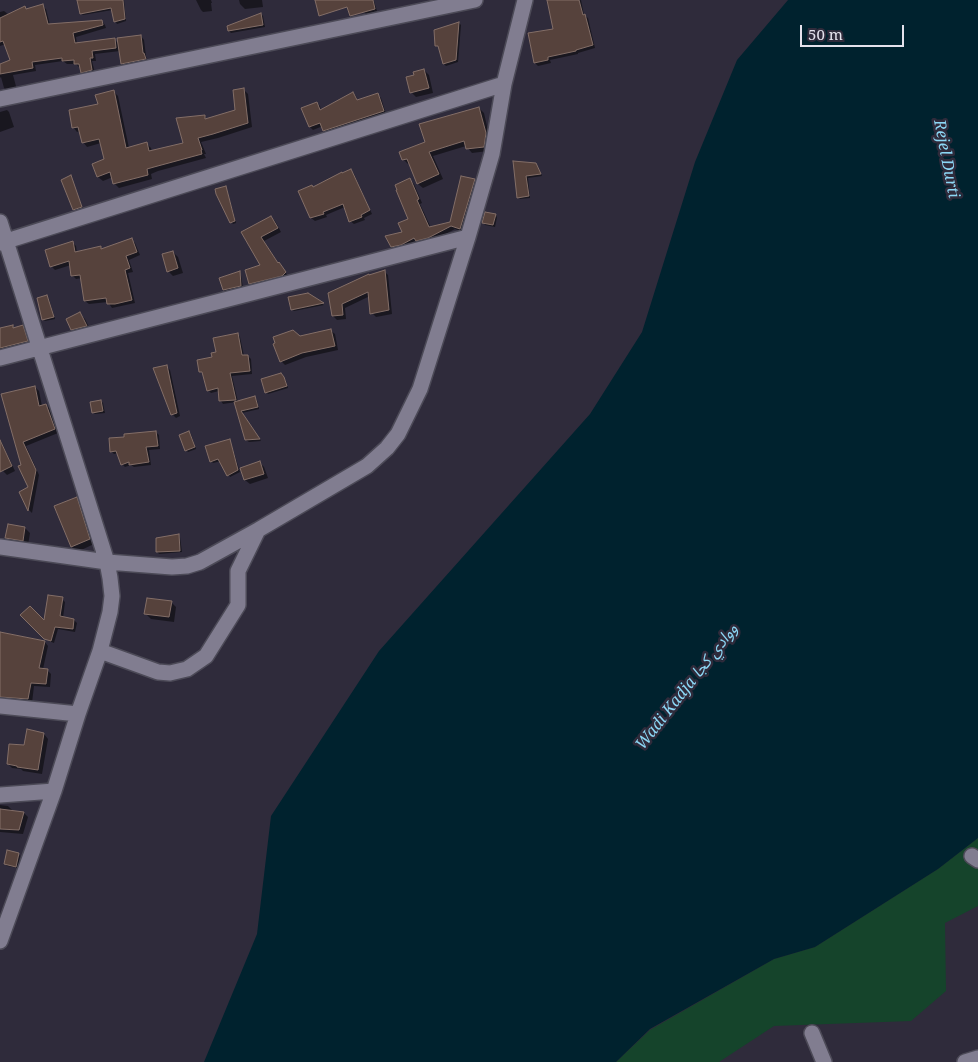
<!DOCTYPE html>
<meta charset="utf-8">
<style>
body{margin:0}
#map{position:relative;width:978px;height:1062px;overflow:hidden;background:#2f2b3b;font-family:"Noto Serif",serif}
canvas{display:block}
.scale{position:absolute;left:800px;top:25px;width:104px;height:22px;box-sizing:border-box;border:2px solid #e4e2ec;border-top:0;padding-left:6px;font-size:15px;line-height:18px;white-space:nowrap;color:#e4e2ec;-webkit-text-stroke:4px #2f2b3b;paint-order:stroke}
</style>
<div id="map">
<canvas width="978" height="1062"></canvas>
<div class="scale">50 m</div>
</div>
<script>
const context = document.querySelector('canvas').getContext('2d');
context.lineJoin = 'round';
function fillPath(path, color) { context.fillStyle = color; context.fill(path, 'evenodd'); }
const poly = rows => new Path2D(rows.map(r => 'M' + r).join(''));
function strokePath(path, color, width, dash) { context.strokeStyle = color; context.lineWidth = width; context.lineCap = dash ? 'butt' : 'round'; context.setLineDash(dash || []); context.stroke(path); }
function drawText(font, color, halo, rows, align = 'center') {
  context.font = font + ' "Noto Serif","Noto Sans Arabic",serif'; context.lineWidth = 5; context.setLineDash([]); context.textBaseline = 'middle'; context.strokeStyle = halo; context.fillStyle = color; for (const [text, x, y, turn = 0] of rows) {
    context.save(); context.translate(x, y); context.rotate((+turn || 0) * Math.PI / 180); context.textAlign = isNaN(turn) ? turn : align; if (halo) context.strokeText(text, 0, 0); context.fillText(text, 0, 0); context.restore();
  }
}
fillPath(poly([
 [978,838,978,906,945,923,946,991,911,1021,774,1026,719,1062,616,1062,650,1030,774,959,815,947,938,869]
]), '#15442b');
fillPath(poly([
 [788,0,978,0,978,838,938,869,815,947,774,959,650,1029,616,1062,204,1062,257,934,271,816,379,651,590,414,642,332,695,162,737,60]
]), '#00222e');
fillPath(poly([
 [78,0,124,0,126,21,117,24,115,21,112,10,83,15,81,13],
 [196,0,211,0,212,3,211,3,212,11,203,12,201,10],
 [239,0,262,0,263,7,245,9,240,4],
 [369,0,373,0,374,1,377,11,366,14,364,12],
 [548,0,581,0,584,15,588,18,595,48,578,53,578,54,550,60,551,63,538,66,535,63,554,30],
 [42,6,46,9,50,25,102,21,105,25,106,28,76,37,77,44,114,39,119,44,141,36,144,40,146,56,148,62,125,67,122,64,120,51,95,54,96,61,92,61,95,73,85,75,82,72,81,67,79,67,76,64,67,64,63,61,35,65,36,71,13,75,17,90,8,92,4,88,1,77,0,78,0,65,12,61,6,44,0,46,0,12,4,11,9,15,25,8,27,10],
 [261,14,263,16,265,27,231,33,229,31],
 [459,23,461,25,458,62,446,66,444,64,439,47,436,45],
 [424,70,429,75,433,93,416,97,411,92,415,75],
 [244,90,248,94,252,127,218,138,201,142,206,154,204,154,206,158,158,171,151,174,152,179,119,188,114,183,113,177,103,181,98,177,93,165,105,160,101,143,87,147,83,142,80,131,77,132,73,127,114,92,118,96,129,148,147,144,151,148,152,152,185,143,204,116,208,120,236,111],
 [353,93,356,96,358,101,378,95,381,98,386,114,327,134,324,131,323,126,313,130,310,127,303,108,317,103,320,106,321,111],
 [479,108,484,113,490,139,488,151,472,153,466,146,433,156,443,179,423,188,418,184,410,163,408,164,403,159],
 [7,110,9,112,14,127,0,132,0,112],
 [514,162,536,164,538,167,542,176,528,178,530,198,520,199,518,197],
 [351,170,354,174,372,214,364,218,365,220,354,224,350,221,345,207,326,215,327,217,315,221,311,218,300,192,314,188],
 [70,177,72,179,83,209,76,212,74,210],
 [410,180,414,184,422,203,420,204,431,228,451,223,474,181,478,185,464,233,455,229,432,241,421,244,418,242,405,248,396,251,392,246,404,233,410,219],
 [225,187,227,189,236,223,233,224,231,222],
 [495,215,497,217,495,227,485,225,483,222],
 [270,217,275,221,281,232,264,241,279,264,289,277,255,287,250,283,262,265,243,233],
 [131,239,135,243,140,255,129,260,133,272,128,273,135,303,112,308,108,302,89,304,85,301,82,278,76,279,72,275,71,265,55,270,51,266,72,242,76,246,77,253,100,248,103,250],
 [173,252,178,257,183,273,173,276,168,271],
 [384,271,388,275,392,314,376,317,372,313,370,296,345,308,346,319,337,320,333,316,330,294],
 [239,273,241,275,243,288,226,292,224,290],
 [308,294,324,305,294,311,292,309],
 [47,297,49,299,55,319,45,321,43,319],
 [80,314,85,319,91,331,77,334,72,329],
 [12,326,14,329,22,327,26,330,30,345,3,352,0,349,0,330],
 [330,330,335,334,338,350,306,357,285,365,281,361,299,338],
 [238,334,240,337,244,356,248,356,251,359,252,374,232,376,238,402,255,398,257,400,259,409,242,413,261,441,249,442,246,440,236,402,223,404,221,401,219,391,211,393,208,390,204,375,201,372,218,353],
 [167,367,170,370,180,416,176,418,172,414],
 [280,375,286,381,288,388,268,394,266,392],
 [35,387,39,391,42,406,46,405,50,409,58,433,26,446,39,475,32,513,29,510,21,492,30,488,2,394],
 [101,401,103,403,105,413,95,414,93,412],
 [156,432,159,435,160,449,149,450,151,465,134,467,131,465,125,467,122,464,119,453,114,454,111,451,125,438],
 [189,432,191,434,196,449,188,452,186,450],
 [0,439,15,471,7,475,3,471,0,465],
 [229,441,231,443,240,472,230,477,221,461,213,463,211,461],
 [260,463,264,467,268,478,250,484,245,480,241,469],
 [76,499,81,504,94,544,77,552,72,547],
 [9,525,25,528,30,533,28,545,12,543,7,538],
 [178,535,180,537,182,552,159,554,157,551],
 [62,599,65,602,63,618,74,620,77,623,75,632,58,629,54,643,49,641,22,615,45,622],
 [171,602,176,607,174,622,151,619,146,614],
 [0,634,45,642,48,646,43,669,47,670,51,674,50,687,34,686,32,703,0,701],
 [44,734,48,739,42,774,23,771,21,769,12,768,8,764,25,746],
 [0,805,8,806,12,810,12,812,24,813,28,817,23,834,0,832],
 [18,854,20,856,18,868,7,866,5,864]
]), '#0007');
const building = poly([
 [77,0,123,0,125,19,114,22,111,8,80,14,77,0],
 [315,0,373,0,375,9,350,16,347,7,319,16,315,0],
 [547,0,579,0,583,15,585,14,593,45,576,50,576,51,548,57,548,60,534,63,528,33,553,29,547,0],
 [43,4,48,24,102,20,103,25,73,33,75,43,115,38,116,48,92,51,93,58,90,58,92,70,81,73,79,64,74,64,74,60,62,61,62,58,32,62,33,68,0,74,0,64,10,60,3,41,0,42,0,18,25,6,26,9,43,4],
 [261,13,263,25,228,31,227,26,261,13],
 [459,22,456,60,443,64,438,46,435,46,434,30,459,22],
 [141,35,143,53,144,53,146,59,121,64,117,38,141,35],
 [424,69,429,88,410,93,406,77,414,75,413,72,424,69],
 [244,88,248,123,213,134,198,138,202,150,201,150,202,154,154,167,147,169,148,175,113,184,110,172,97,177,92,164,104,159,99,139,82,143,78,127,72,128,69,110,98,104,95,95,114,90,126,148,147,142,149,151,183,143,176,118,205,115,205,119,235,110,233,90,244,88],
 [353,92,357,100,378,93,384,111,323,131,320,123,309,127,301,108,317,102,320,110,353,92],
 [479,107,486,133,484,147,466,149,464,141,429,152,439,174,417,184,407,159,402,160,399,152,425,142,419,124,479,107],
 [513,161,536,163,541,174,526,176,529,196,517,198,513,161],
 [351,169,370,210,361,215,362,217,349,222,343,204,323,212,324,214,310,218,298,191,312,185,313,187,342,172,342,173,351,169],
 [71,175,82,207,73,210,61,180,71,175],
 [461,176,475,179,460,229,451,226,428,238,416,241,414,238,401,245,391,247,385,236,402,232,398,223,408,219,396,190,397,190,395,185,410,178,419,199,417,200,429,227,450,222,461,176],
 [226,186,235,221,230,223,216,194,215,189,226,186],
 [485,212,496,214,493,225,482,223,485,212],
 [271,216,278,228,261,237,278,263,279,262,286,272,282,276,249,284,245,270,260,265,241,232,271,216],
 [132,238,137,252,126,256,130,268,125,270,132,300,115,304,107,304,106,298,84,301,80,275,71,276,69,261,50,267,45,250,73,241,75,252,101,246,101,249,132,238],
 [173,251,178,268,167,272,162,254,173,251],
 [385,270,389,310,370,314,368,292,342,304,343,315,332,316,328,293,369,274,369,275,385,270],
 [240,271,241,286,223,290,219,278,240,271],
 [308,293,324,303,291,310,288,297,308,293],
 [47,295,54,317,42,320,37,298,47,295],
 [80,312,87,326,71,330,66,319,80,312],
 [13,325,13,328,23,325,28,341,0,348,0,328,13,325],
 [331,329,335,346,302,353,280,362,273,344,275,343,273,337,293,330,300,336,331,329],
 [238,333,242,355,248,355,250,371,230,373,236,400,219,401,218,388,207,391,202,372,199,372,197,360,212,357,211,353,216,352,213,338,238,333],
 [167,365,177,413,171,415,153,368,167,365],
 [281,373,284,377,287,386,265,393,261,379,281,373],
 [35,386,39,406,46,404,55,429,23,442,36,470,28,511,19,492,28,487,18,466,21,465,1,394,35,386],
 [255,396,258,407,241,411,260,439,245,440,234,402,255,396],
 [101,400,103,411,92,413,90,402,101,400],
 [156,431,158,446,146,447,149,462,129,465,129,462,121,465,116,451,110,452,109,438,124,437,124,434,156,431],
 [189,431,195,447,185,451,179,435,189,431],
 [230,439,238,470,227,476,218,459,210,462,205,446,230,439],
 [0,440,12,466,0,472,0,440],
 [260,461,264,474,244,480,240,468,260,461],
 [77,497,90,539,71,547,54,506,77,497],
 [8,524,25,527,23,541,5,538,8,524],
 [179,534,180,551,156,552,156,538,179,534],
 [48,595,63,597,60,616,74,619,73,629,55,627,51,641,44,639,20,615,30,606,44,620,48,595],
 [147,598,172,601,169,617,144,614,147,598],
 [0,632,45,641,39,668,48,669,46,684,31,683,28,699,0,697,0,632],
 [27,729,44,733,38,770,17,767,17,766,7,764,9,744,24,745,27,729],
 [0,809,24,812,19,830,0,829,0,809],
 [7,850,19,853,16,867,4,864,7,850]
]);
fillPath(building, '#56423c');
strokePath(building, '#836e67', 1);
const minor = poly([
 [0,99,475,0],
 [0,222,107,562,110,578,112,596,110,612,100,651,78,714,54,791,0,941],
 [0,243,504,84],
 [0,358,468,237],
 [0,547,107,562,172,567,187,566,200,562,258,530,367,466,387,448,398,434,420,389,468,237,492,154,504,84,525,0],
 [100,651,158,672,170,673,187,669,206,656,238,605,238,571,258,530],
 [0,706,78,714],
 [0,795,54,791],
 [972,856,978,860],
 [812,1033,824,1062],
 [965,1062,978,1058]
]);
strokePath(minor, '#4c4a57', 18);
strokePath(minor, '#817d90', 15);
drawText('italic 16px', '#8cd7f5', '#2f2b3b', [
 ["Rejel Durti",946,159,79],
 ["Wadi Kadja ووادي كجا",687,687,-52]
]);
</script>
